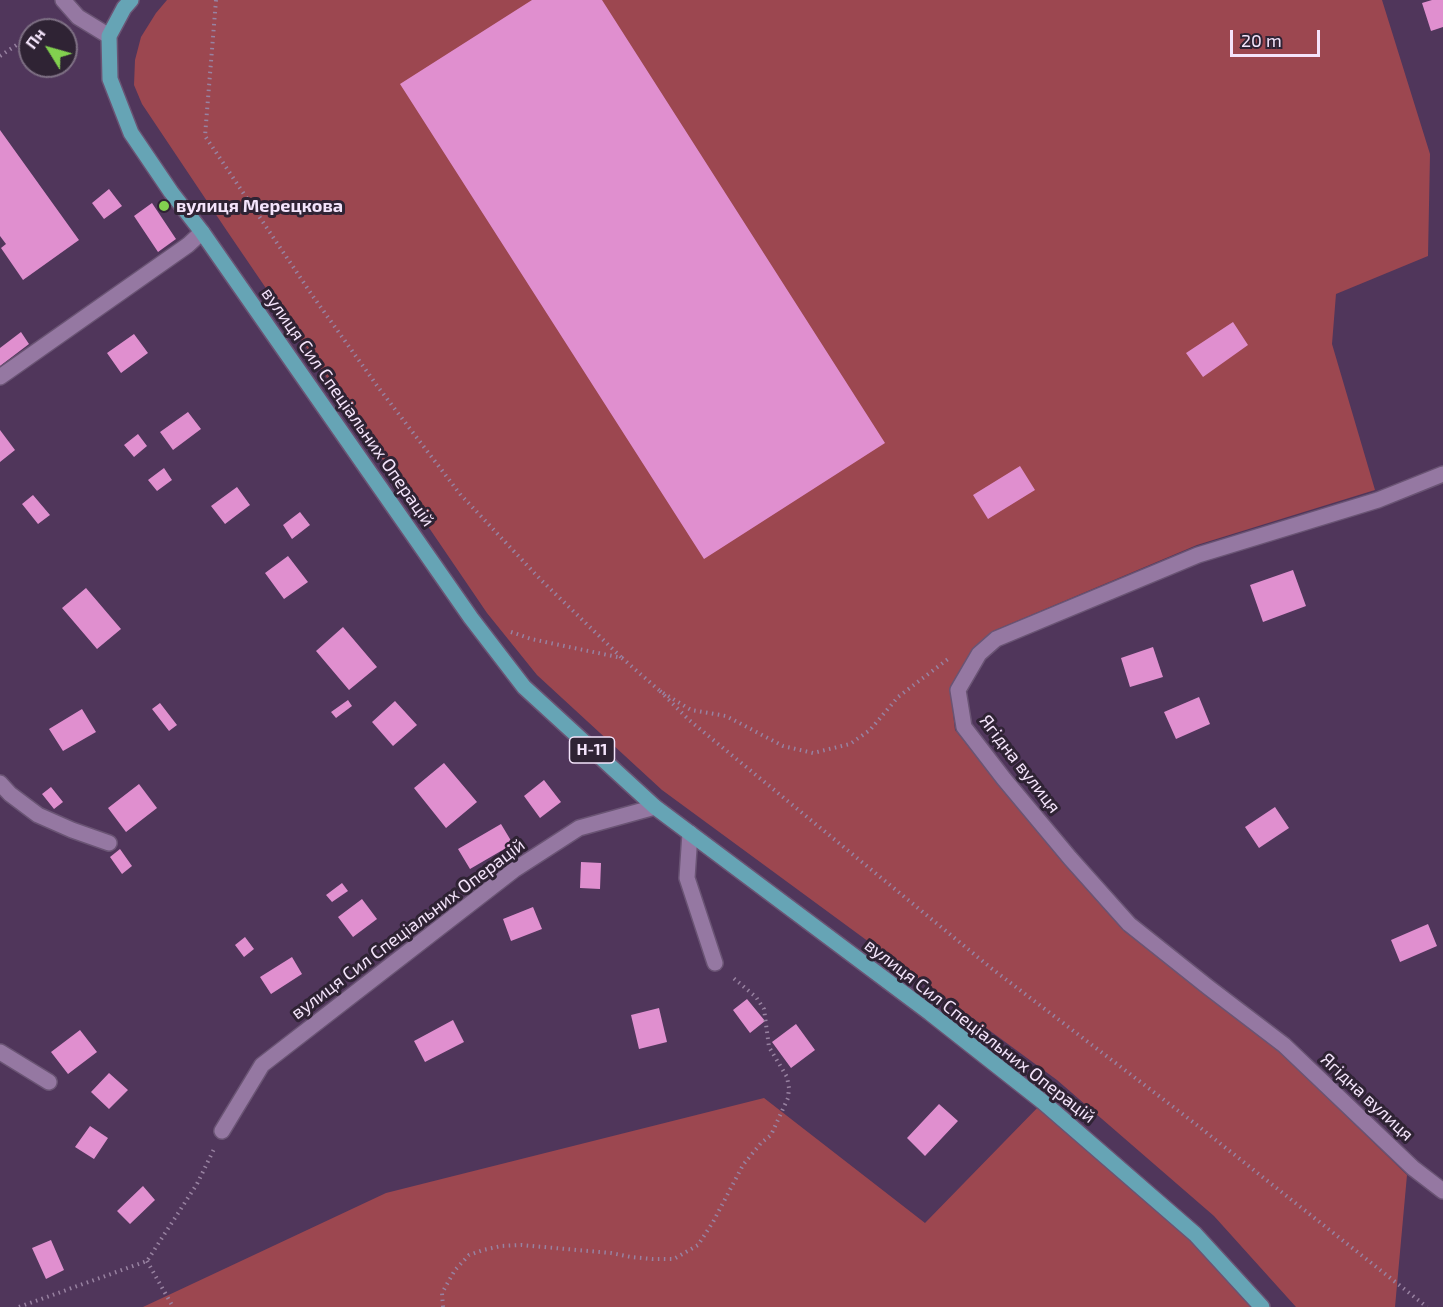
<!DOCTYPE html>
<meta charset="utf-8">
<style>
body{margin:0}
#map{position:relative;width:1443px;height:1307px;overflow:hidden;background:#50365b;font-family:"Exo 2",sans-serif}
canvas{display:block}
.north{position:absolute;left:18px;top:18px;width:60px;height:60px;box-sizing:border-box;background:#2f2334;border:2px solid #7e7084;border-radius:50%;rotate:307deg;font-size:16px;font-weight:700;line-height:24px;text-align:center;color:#f4e4fb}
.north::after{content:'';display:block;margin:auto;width:21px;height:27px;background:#82d04f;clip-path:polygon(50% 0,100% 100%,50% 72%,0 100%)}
.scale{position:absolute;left:1230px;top:30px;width:90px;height:27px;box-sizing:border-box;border:3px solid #f4e4fb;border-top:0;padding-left:8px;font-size:18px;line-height:21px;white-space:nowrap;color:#f4e4fb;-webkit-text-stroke:4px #2f2334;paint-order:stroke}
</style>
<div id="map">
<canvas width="1443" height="1307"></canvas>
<div class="north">Пн</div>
<div class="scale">20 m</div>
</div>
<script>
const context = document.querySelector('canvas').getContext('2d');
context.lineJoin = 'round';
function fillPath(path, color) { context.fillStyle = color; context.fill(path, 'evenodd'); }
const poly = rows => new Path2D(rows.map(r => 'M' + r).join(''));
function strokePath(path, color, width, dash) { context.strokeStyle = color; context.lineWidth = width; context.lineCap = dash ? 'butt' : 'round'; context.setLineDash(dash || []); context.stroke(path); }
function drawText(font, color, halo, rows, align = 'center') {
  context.font = font + ' "Exo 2",sans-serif'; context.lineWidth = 6; context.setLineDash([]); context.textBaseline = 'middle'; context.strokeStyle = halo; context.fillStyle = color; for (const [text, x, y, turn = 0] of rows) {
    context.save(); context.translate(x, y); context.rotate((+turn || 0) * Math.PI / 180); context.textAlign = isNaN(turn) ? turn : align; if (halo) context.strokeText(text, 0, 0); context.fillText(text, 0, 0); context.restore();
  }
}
fillPath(poly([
 [167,0,1382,0,1430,154,1428,256,1336,294,1332,344,1375,490,1197,545,993,631,971,652,950,687,955,730,1064,864,1124,931,1280,1052,1407,1175,1395,1307,1296,1307,1214,1216,1057,1080,662,790,537,675,487,613,227,231,142,104,134,85,135,60,141,37,156,13],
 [764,1098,925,1223,1043,1102,1195,1234,1262,1307,143,1307,386,1193]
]), '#9c4750');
fillPath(poly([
 [532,0,602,0,885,443,704,559,400,84],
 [1432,0,1443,0,1443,27,1431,31,1422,3],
 [0,130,79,240,23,280,1,248,6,244,0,236],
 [109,189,122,206,104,219,92,203],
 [152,203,176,239,158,252,134,216],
 [1233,322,1248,345,1203,377,1186,353],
 [21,332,29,344,0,366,0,348],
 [134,334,148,353,121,373,107,353],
 [188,412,201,429,173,450,160,432],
 [0,430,15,450,0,462],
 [138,434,147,446,134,457,124,445],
 [1020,466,1035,490,988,519,973,495],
 [164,468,172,480,157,491,148,480],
 [237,487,250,505,225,524,211,506],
 [33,495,50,515,38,524,22,504],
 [300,512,310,525,292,539,283,525],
 [288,556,308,582,284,599,265,573],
 [1293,570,1306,606,1263,622,1250,585],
 [86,588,121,629,97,649,62,608],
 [343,627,377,667,349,690,316,651],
 [1153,647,1163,677,1130,687,1121,658],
 [1199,697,1210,724,1176,739,1164,712],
 [348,700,352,706,336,718,331,712],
 [395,701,417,725,393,746,372,722],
 [160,703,177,725,169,731,152,709],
 [82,709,96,732,63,751,49,729],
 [444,763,477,802,446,828,414,788],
 [544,780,561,802,540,818,524,796],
 [139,784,157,808,126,832,108,808],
 [51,787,63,802,54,809,42,794],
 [1275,807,1289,828,1259,848,1245,827],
 [501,824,513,844,470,869,458,849],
 [120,849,132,866,122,874,110,857],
 [581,862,601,863,600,889,580,888],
 [342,883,348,891,332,902,326,895],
 [362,899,377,919,353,937,338,917],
 [533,907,542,929,511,941,503,919],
 [1428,924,1437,946,1400,962,1391,940],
 [245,937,254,949,244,957,235,945],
 [292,957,302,974,271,994,260,977],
 [747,999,765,1021,750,1033,733,1010],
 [659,1008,667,1042,639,1049,631,1015],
 [453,1020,464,1042,425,1062,414,1041],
 [796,1024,815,1050,791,1068,772,1042],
 [80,1030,97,1052,68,1074,51,1052],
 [109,1073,128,1090,109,1109,91,1092],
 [939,1104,958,1121,925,1156,907,1138],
 [90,1126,108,1138,94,1159,75,1147],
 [143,1186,155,1200,130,1224,117,1211],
 [51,1240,64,1270,46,1279,32,1248]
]), '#e08fcf');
const service = poly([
 [0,783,10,794,38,815,72,830,109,843],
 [690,833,687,878,715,963]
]);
const minor = poly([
 [63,0,78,17,109,36],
 [0,377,188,245,202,232],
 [1443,474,1378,500,1198,555,996,639,979,654,958,690,964,727,1004,779,1070,858,1129,924,1208,987,1284,1045,1413,1168,1443,1191],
 [0,1052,49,1082],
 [222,1131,262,1065,514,870,579,828,655,807]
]);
const primary = poly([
 [131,0,124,8,109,36,110,79,131,133,171,192,202,232,471,618,524,687,655,807,930,1013,1043,1102,1195,1234,1262,1307]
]);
strokePath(service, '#6a5474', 18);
strokePath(minor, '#6a5474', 18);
strokePath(primary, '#6a5474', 18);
strokePath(poly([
 [216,0,205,136,312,295,378,387,460,494,541,580,622,658],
 [39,30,50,23],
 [0,56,30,36],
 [511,632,531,639,622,658,660,691,691,710,726,716,783,746,813,753,850,744,870,730,898,697,948,659],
 [660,691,689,720,991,968,1193,1122,1427,1307],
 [147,1261,173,1307],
 [19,1307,147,1261,197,1184,214,1149],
 [443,1307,442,1293,455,1270,469,1255,483,1250,501,1246,521,1245,611,1253,631,1257,652,1259,674,1259,698,1245,713,1222,743,1165,761,1143,771,1135,788,1098,789,1088,787,1077,769,1047,764,1009,756,997,731,976]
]), '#9882a1', 4, [1.5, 4.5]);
strokePath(service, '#9578a2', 15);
strokePath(minor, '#9578a2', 15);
strokePath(primary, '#66a4b5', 15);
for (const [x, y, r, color] of [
 [164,206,6,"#82d04f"]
]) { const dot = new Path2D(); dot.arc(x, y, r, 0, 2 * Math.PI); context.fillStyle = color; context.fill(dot); strokePath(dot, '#2f2334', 2); }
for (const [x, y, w] of [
 [592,750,45]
]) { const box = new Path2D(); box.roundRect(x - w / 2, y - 13, w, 26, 4.5); context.fillStyle = '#2f2334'; context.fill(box); strokePath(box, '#f4e4fb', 1.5); }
drawText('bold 16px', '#f4e4fb', null, [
 ["Н-11",592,750]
]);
drawText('bold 18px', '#f4e4fb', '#2f2334', [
 ["вулиця Мерецкова",176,206]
], 'left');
drawText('18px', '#f4e4fb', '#2f2334', [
 ["вулиця Сил Спеціальних Операцій",348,407,55],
 ["Ягідна вулиця",1020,764,52],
 ["вулиця Сил Спеціальних Операцій",408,929,-37],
 ["вулиця Сил Спеціальних Операцій",980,1031,38],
 ["Ягідна вулиця",1367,1097,43]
]);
</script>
